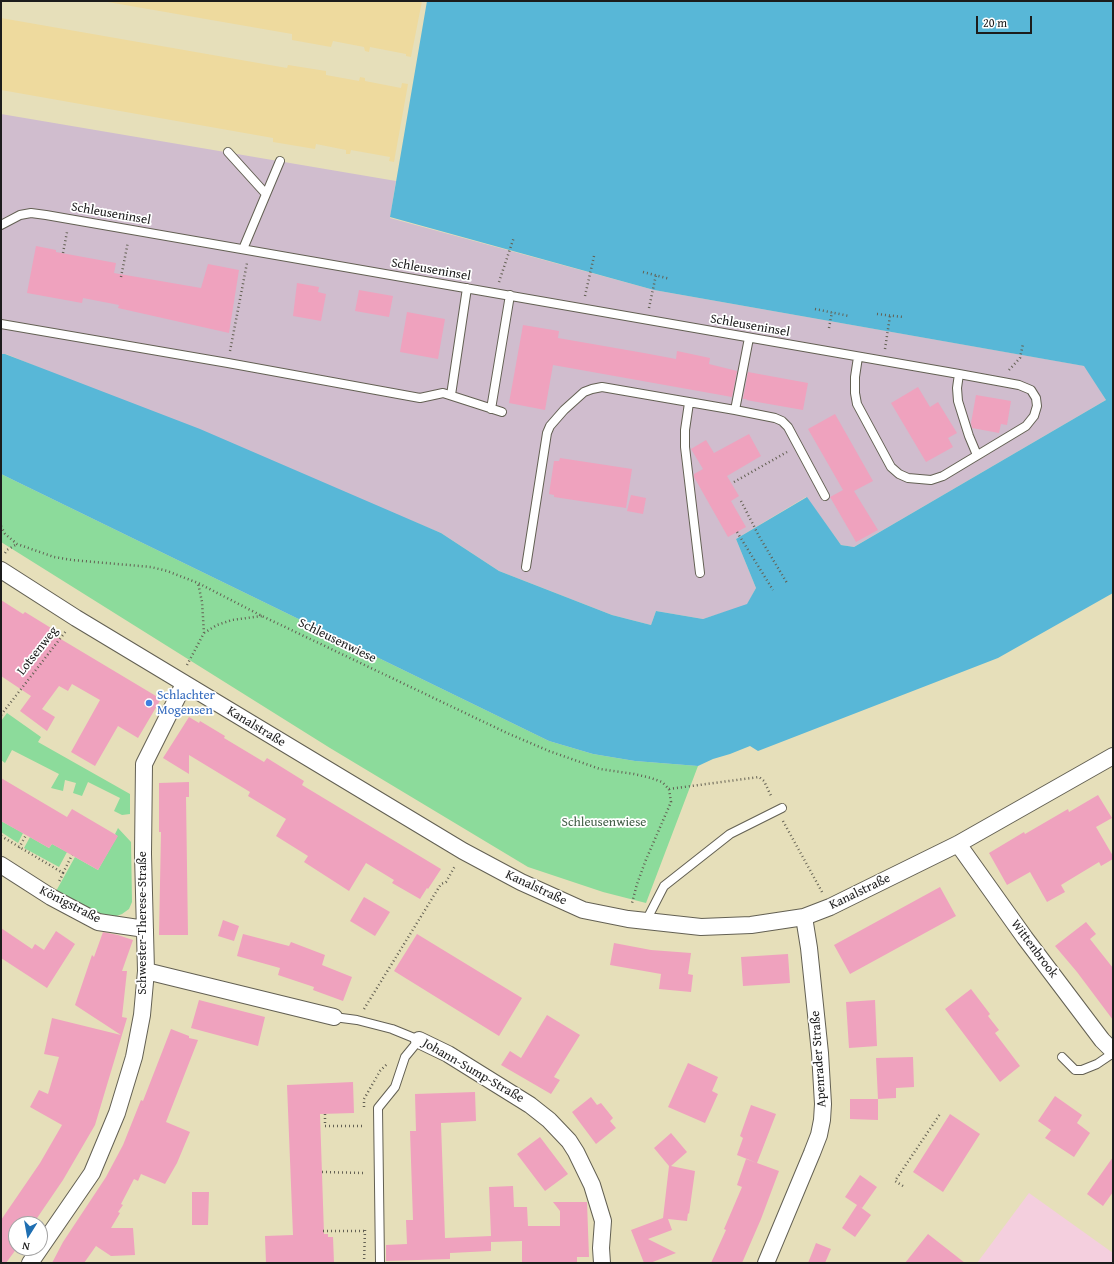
<!DOCTYPE html>
<meta charset="utf-8">
<style>
body{margin:0}
#map{position:relative;width:1114px;height:1264px;overflow:hidden;background:#e6dfba;font-family:"Gentium Book Plus",serif}
canvas{display:block}
.frame{position:absolute;inset:0;border:2px solid #1c1c1c;pointer-events:none}
.north{position:absolute;left:8px;top:1216px;width:40px;height:40px;box-sizing:border-box;background:#fff;border:1px solid #a4a4a4;border-radius:50%;rotate:191deg;font-size:11px;font-weight:700;line-height:16px;text-align:center;color:#1c1c1c}
.north::after{content:'';display:block;margin:auto;width:14px;height:18px;background:#1f6fb2;clip-path:polygon(50% 0,100% 100%,50% 72%,0 100%)}
.scale{position:absolute;left:976px;top:16px;width:56px;height:18px;box-sizing:border-box;border:2px solid #1c1c1c;border-top:0;padding-left:5px;font-size:12px;line-height:14px;white-space:nowrap;color:#1c1c1c;-webkit-text-stroke:3px #fff;paint-order:stroke}
</style>
<div id="map">
<canvas width="1114" height="1264"></canvas>
<div class="frame"></div>
<div class="north">N</div>
<div class="scale">20 m</div>
</div>
<script>
const context = document.querySelector('canvas').getContext('2d');
context.lineJoin = 'round';
function fillPath(path, color) { context.fillStyle = color; context.fill(path, 'evenodd'); }
const poly = rows => new Path2D(rows.map(r => 'M' + r).join(''));
function strokePath(path, color, width, dash) { context.strokeStyle = color; context.lineWidth = width; context.lineCap = dash ? 'butt' : 'round'; context.setLineDash(dash || []); context.stroke(path); }
function drawText(font, color, halo, rows, align = 'center') {
  context.font = font + ' "Gentium Book Plus",serif'; context.lineWidth = 3.5; context.setLineDash([]); context.textBaseline = 'middle'; context.strokeStyle = halo; context.fillStyle = color; for (const [text, x, y, turn = 0] of rows) {
    context.save(); context.translate(x, y); context.rotate((+turn || 0) * Math.PI / 180); context.textAlign = isNaN(turn) ? turn : align; if (halo) context.strokeText(text, 0, 0); context.fillText(text, 0, 0); context.restore();
  }
}
fillPath(poly([
 [1029,1193,1113,1253,1113,1263,977,1263]
]), '#f4cfde');
fillPath(poly([
 [1,114,396,181,390,218,654,290,1085,366,1106,400,854,547,841,545,806,497,736,539,756,588,747,605,703,619,656,611,651,625,612,615,499,571,441,533,6,354,1,354]
]), '#d0bdce');
fillPath(poly([
 [1,474,549,741,593,754,635,761,698,766,646,903,603,892,528,867,330,748,1,542],
 [7,713,41,737,38,742,130,794,130,814,122,815,114,811,120,798,88,782,82,796,73,793,76,783,65,780,63,791,51,788,59,774,12,750,5,763,1,760,1,721],
 [1,821,23,833,18,843,1,832],
 [118,828,131,842,132,902,129,909,122,914,114,917,101,916,55,893,75,857,98,870,117,836,115,834],
 [30,837,49,848,52,844,67,852,59,867,24,848]
]), '#8cdb9b');
fillPath(poly([
 [102,1,422,1,411,57,406,56,406,54,370,47,369,52,365,51,364,47,333,41,331,47,292,40,292,34],
 [1,18,287,68,288,65,326,71,326,75,359,81,360,77,365,78,365,81,401,88,402,83,408,84,394,162,389,161,390,157,351,150,350,154,346,154,346,150,316,144,315,149,273,142,273,138,1,90]
]), '#eeda9e');
fillPath(poly([
 [427,1,1113,1,1113,593,998,658,758,751,750,746,730,754,713,759,698,766,635,761,593,754,549,741,1,474,1,354,5,354,200,429,441,533,499,571,612,615,651,625,656,611,703,619,747,604,756,588,736,539,807,497,841,545,854,547,1106,400,1084,366,654,290,390,217]
]), '#58b7d7');
fillPath(poly([
 [36,246,56,250,56,252,116,263,114,273,201,288,208,264,239,270,229,333,118,308,119,305,83,298,82,303,27,293],
 [297,283,319,287,318,292,326,294,321,321,293,316],
 [359,290,393,296,389,317,355,311],
 [407,312,445,319,438,359,400,352],
 [523,325,559,331,558,338,644,353,676,359,677,351,710,358,709,364,737,371,732,397,553,365,545,410,509,403],
 [748,372,808,383,803,410,746,400,747,399,743,399],
 [918,387,930,407,938,402,957,433,948,438,953,447,926,462,891,403],
 [976,395,1011,401,1007,425,1001,424,999,433,972,428,971,423],
 [835,414,873,481,854,491,878,530,856,542,830,497,843,490,808,429],
 [749,434,761,456,727,476,739,496,731,501,746,527,728,537,694,477,694,474,703,469,691,449,706,440,714,453],
 [560,458,632,469,626,508,554,497,554,495,549,494,554,461,559,461],
 [631,495,646,498,643,514,627,511],
 [1,600,23,614,25,612,51,628,49,632,161,699,138,738,118,726,95,766,71,752,100,700,72,684,68,691,59,686,42,709,55,717,47,731,20,711,31,696,1,676],
 [189,717,199,723,200,721,225,736,224,738,264,762,267,758,304,781,302,785,441,869,428,889,427,888,420,899,392,883,394,880,366,863,349,891,304,862,308,856,276,836,286,819,248,796,250,792,189,755,189,774,163,758],
 [1,778,67,817,72,809,118,836,98,870,52,844,49,848,1,821],
 [189,782,189,797,186,797,188,935,159,935,161,832,159,832,159,783],
 [1098,795,1112,818,1096,827,1113,856,1113,859,1101,866,1099,862,1061,885,1065,892,1047,902,1030,872,1007,885,989,853,1024,832,1025,834,1068,809,1069,812],
 [940,887,956,916,850,974,834,945],
 [364,897,390,912,375,936,350,921],
 [223,920,239,926,234,941,218,936],
 [1086,922,1096,934,1090,939,1113,968,1113,1020,1077,972,1055,946],
 [1,928,32,949,35,944,44,950,56,931,75,944,47,988,1,958],
 [103,932,118,935,133,940,122,971,127,971,122,1017,127,1018,95,1125,63,1180,33,1224,16,1224,17,1248,6,1263,1,1263,1,1220,40,1163,62,1125,30,1107,39,1090,48,1094,59,1057,44,1054,52,1018,121,1035,75,1005,92,955,94,957],
 [243,934,289,946,291,942,325,955,322,965,352,977,343,1001,313,990,314,987,278,975,280,968,237,956],
 [417,934,522,998,499,1036,394,971],
 [614,943,651,950,691,953,688,974,693,975,691,992,659,989,661,974,610,965],
 [788,954,790,983,743,986,741,957],
 [971,989,990,1014,988,1016,999,1030,995,1033,1020,1066,1000,1082,945,1009],
 [199,1000,265,1017,258,1046,191,1028],
 [875,1000,877,1046,849,1048,846,1002],
 [547,1015,580,1035,554,1077,560,1080,551,1094,501,1065,510,1051,521,1058],
 [171,1029,189,1036,189,1038,198,1040,166,1122,190,1132,177,1163,165,1184,141,1174,138,1181,134,1179,121,1204,123,1205,118,1212,120,1213,111,1228,133,1228,135,1255,111,1256,96,1246,84,1263,52,1263,63,1242,106,1177,123,1145,141,1100,143,1101],
 [913,1057,914,1087,896,1088,896,1098,878,1099,876,1058],
 [688,1063,718,1077,712,1091,718,1094,705,1123,668,1107],
 [353,1082,354,1113,320,1114,324,1234,328,1234,328,1237,333,1237,334,1263,266,1263,265,1236,293,1235,287,1085],
 [475,1092,476,1121,441,1123,445,1238,491,1236,489,1187,513,1186,514,1207,527,1207,528,1226,560,1226,560,1211,553,1202,587,1202,589,1257,577,1257,577,1263,522,1263,522,1241,491,1242,491,1251,450,1253,450,1259,386,1261,386,1245,407,1244,406,1220,413,1220,410,1131,416,1131,415,1094],
 [1055,1096,1082,1115,1077,1123,1090,1133,1074,1157,1045,1138,1051,1130,1038,1121],
 [591,1097,597,1105,601,1103,613,1118,610,1121,616,1128,596,1144,572,1112],
 [850,1099,878,1099,878,1120,850,1119],
 [751,1105,776,1114,757,1163,737,1155,743,1138,740,1136],
 [950,1114,980,1134,943,1192,913,1172],
 [671,1133,687,1152,671,1166,695,1171,689,1214,688,1213,687,1221,668,1219,672,1230,648,1239,676,1253,650,1263,644,1263,631,1230,663,1218,669,1166,654,1148],
 [540,1137,568,1174,545,1191,517,1154],
 [1113,1157,1113,1192,1103,1206,1087,1194],
 [746,1159,779,1171,761,1219,742,1263,711,1263,726,1230,724,1229,742,1187,737,1185],
 [860,1175,877,1187,862,1208,859,1206,871,1215,855,1237,842,1228,857,1205,845,1197],
 [192,1192,209,1192,208,1225,192,1225],
 [928,1234,965,1263,905,1263],
 [816,1243,831,1249,825,1263,808,1263]
]), '#efa2be');
const service = poly([
 [228,152,266,194],
 [1,225,20,215,31,213,46,215,959,374,1019,385,1031,390,1036,398,1037,406,1034,416,1026,426,943,476,931,480,908,478,899,474,891,467,857,404,855,393,855,377,858,357],
 [243,249,280,161],
 [1,324,228,363,420,398,443,393,502,412],
 [959,374,957,388,958,401,969,436,977,455],
 [451,395,467,288],
 [689,403,685,430,685,447,700,573],
 [491,409,510,295],
 [735,410,749,338],
 [526,567,547,433,550,426,564,410,584,392,592,389,602,387,735,410,775,418,782,421,788,427,825,496],
 [646,921,664,886,730,834,782,808],
 [334,1017,357,1020,392,1029,419,1040,405,1057,395,1087,378,1108,380,1263],
 [1062,1057,1075,1070,1082,1070,1097,1064,1113,1053]
]);
const minor = poly([
 [1,570,76,618,463,851,521,882,583,910,628,919,701,927,751,925,804,917,830,907,958,844,1113,756],
 [958,844,1025,938,1102,1040,1113,1051],
 [1,865,51,897,98,922,145,929],
 [146,971,334,1017],
 [419,1040,448,1054,530,1105,549,1120,569,1141,576,1152,592,1185,603,1221,601,1248,602,1263],
 [30,1263,92,1173,117,1113,134,1057,142,1015,146,971,143,854,144,764,184,684],
 [766,1263,812,1153,819,1135,822,1120,823,1104,820,1053,809,948,804,917]
]);
strokePath(service, '#636053', 10);
strokePath(minor, '#636053', 18);
strokePath(poly([
 [63,253,67,232],
 [643,272,670,279],
 [121,277,128,242],
 [499,282,514,237],
 [585,296,594,256],
 [649,308,656,275],
 [815,309,849,316],
 [877,314,903,317],
 [829,328,832,312],
 [885,349,890,316],
 [230,351,247,263],
 [1009,370,1020,358,1023,344],
 [734,482,787,452],
 [741,501,760,538,787,583],
 [1,526,5,534,17,544,54,557,72,560,151,567,167,571,198,583,262,616,507,733,549,751,600,769,634,774,651,778,662,782,669,789,671,802,645,862,637,884,632,903],
 [737,532,773,590],
 [5,553,7,550,17,544],
 [204,633,217,625,232,620,262,616],
 [187,665,204,633,202,602,198,583],
 [1,715,66,631],
 [669,789,759,777,764,781,772,798],
 [783,821,822,892],
 [1,836,63,873,59,882],
 [19,848,26,835],
 [63,873,72,855],
 [364,1009,441,884,446,882,455,866],
 [364,1107,364,1099,380,1071,388,1063],
 [325,1114,325,1126,364,1126],
 [322,1172,364,1173],
 [903,1186,895,1181,940,1114],
 [323,1231,365,1231],
 [364,1263,365,1230]
]), '#636053', 2.5, [1, 3]);
strokePath(service, '#fff', 8);
strokePath(minor, '#fff', 16);
for (const [x, y, r, color] of [
 [149,703,4,"#3f7fe0"]
]) { const dot = new Path2D(); dot.arc(x, y, r, 0, 2 * Math.PI); context.fillStyle = color; context.fill(dot); strokePath(dot, '#fff', 1.5); }
drawText('13px', '#1c1c1c', '#fff', [
 ["Schleuseninsel",111,214,10],
 ["Schleuseninsel",431,270,10],
 ["Schleuseninsel",750,326,10],
 ["Schleusenwiese",337,641,26],
 ["Lotsenweg",38,651,-52],
 ["Kanalstraße",256,727,31],
 ["Kanalstraße",536,888,25],
 ["Kanalstraße",860,892,-26],
 ["Königstraße",70,905,27],
 ["Schwester-Therese-Straße",143,923,-90],
 ["Wittenbrook",1034,949,53],
 ["Apenrader Straße",819,1059,-94],
 ["Johann-Sump-Straße",473,1071,30]
]);
drawText('13px', '#366cbe', '#fff', [
 ["Schlachter",157,696],
 ["Mogensen",157,711]
], 'left');
drawText('13px', '#435f48', '#fff', [
 ["Schleusenwiese",604,823]
]);
</script>
